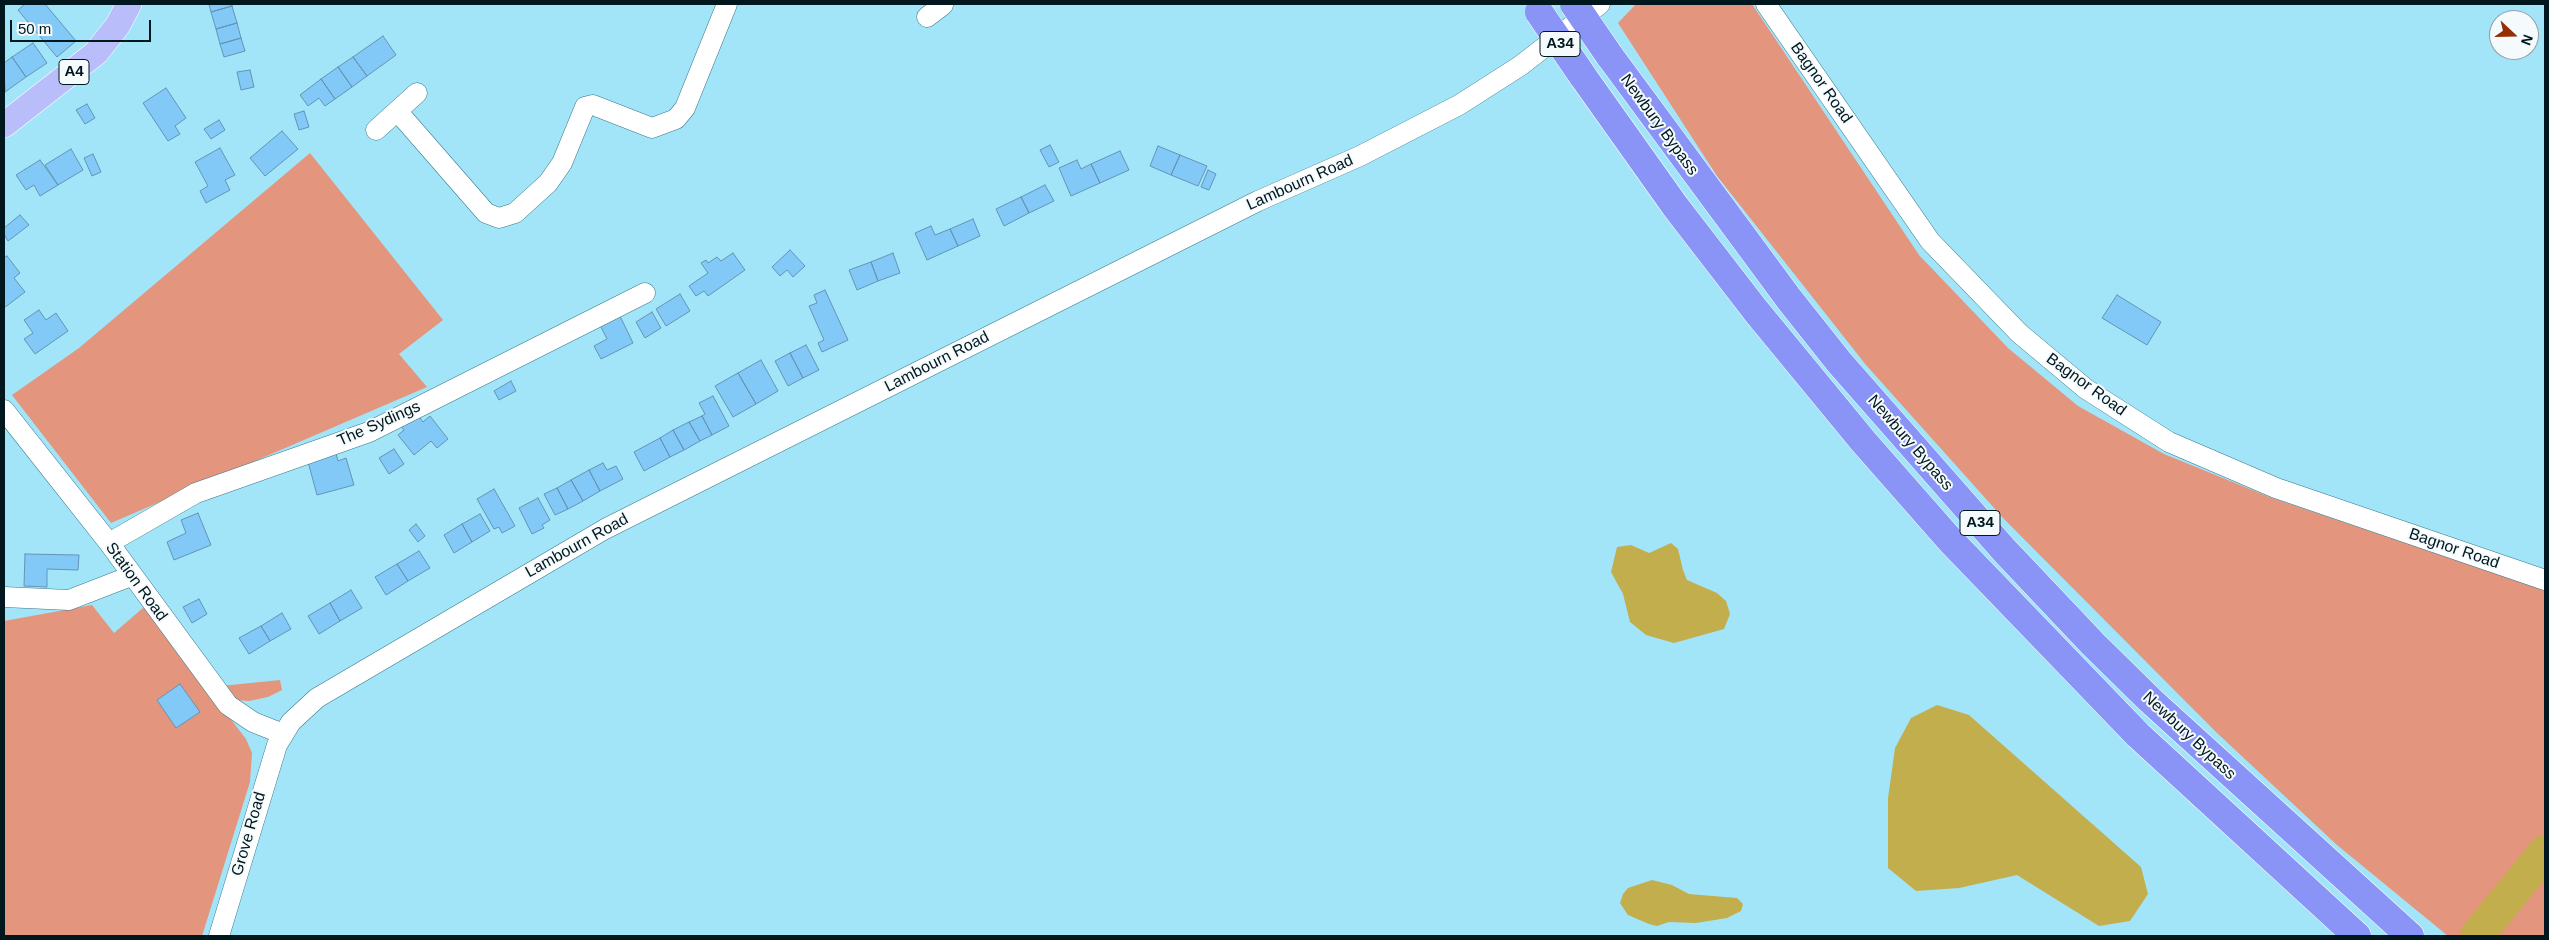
<!DOCTYPE html>
<style>
body{margin:0}
#map{position:relative;width:2549px;height:940px;overflow:hidden;background:#a2e5f9;font-family:Helvetica,sans-serif}
canvas{display:block}
.frame{position:absolute;inset:0;border:5px solid #00171e;pointer-events:none}
.north{position:absolute;left:2489px;top:10px;width:50px;height:50px;box-sizing:border-box;background:#f5fbfd;border:1px solid #93a0a4;border-radius:50%;rotate:111deg;font-size:14px;font-weight:700;line-height:20px;text-align:center;color:#00171e}
.north::after{content:'';display:block;margin:auto;width:18px;height:22px;background:#942e05;clip-path:polygon(50% 0,100% 100%,50% 72%,0 100%)}
.scale{position:absolute;left:10px;top:20px;width:141px;height:22px;box-sizing:border-box;border:2px solid #00171e;border-top:0;padding-left:6px;font-size:15px;line-height:18px;white-space:nowrap;color:#00171e;-webkit-text-stroke:4px #f5fbfd;paint-order:stroke}
</style>
<div id="map">
<canvas width="2549" height="940"></canvas>
<div class="frame"></div>
<div class="north">N</div>
<div class="scale">50 m</div>
</div>
<script>
const context = document.querySelector('canvas').getContext('2d');
context.lineJoin = 'round';
function fillPath(path, color) { context.fillStyle = color; context.fill(path, 'evenodd'); }
const poly = rows => new Path2D(rows.map(r => 'M' + r).join(''));
function strokePath(path, color, width, dash) { context.strokeStyle = color; context.lineWidth = width; context.lineCap = dash ? 'butt' : 'round'; context.setLineDash(dash || []); context.stroke(path); }
function drawText(font, color, halo, rows, align = 'center') {
  context.font = font + ' Helvetica,sans-serif'; context.lineWidth = 4; context.setLineDash([]); context.textBaseline = 'middle'; context.strokeStyle = halo; context.fillStyle = color; for (const [text, x, y, turn = 0] of rows) {
    context.save(); context.translate(x, y); context.rotate((+turn || 0) * Math.PI / 180); context.textAlign = isNaN(turn) ? turn : align; if (halo) context.strokeText(text, 0, 0); context.fillText(text, 0, 0); context.restore();
  }
}
fillPath(poly([
 [1636,4,1752,4,1919,255,2008,348,2078,406,2164,454,2272,498,2545,590,2545,936,2448,936,2337,845,2216,732,2004,519,1866,365,1717,176,1618,23],
 [310,153,443,320,399,354,427,387,111,523,12,395,79,348],
 [92,605,114,633,144,607,246,739,252,753,250,782,202,936,4,936,4,621],
 [280,680,282,690,268,697,249,701,234,700,221,686]
]), '#e4957d');
fillPath(poly([
 [1671,543,1678,549,1683,570,1687,580,1717,593,1726,601,1730,614,1724,629,1674,643,1646,635,1630,622,1623,594,1611,572,1617,547,1631,545,1649,553],
 [1937,705,1969,715,2141,867,2148,894,2130,921,2099,926,2017,875,1959,888,1916,891,1888,868,1888,798,1895,748,1911,718],
 [1652,880,1672,885,1689,894,1737,898,1743,904,1741,911,1727,918,1696,923,1669,922,1657,926,1649,924,1628,915,1620,903,1623,894,1628,888]
]), '#c2ae4c');
strokePath(poly([
 [2477,936,2545,852]
]), '#c2ae4c', 34);
const building = poly([
 [25,4,45,4,76,41,57,57,18,10,25,4],
 [209,4,232,4,232,6,211,12,209,4],
 [232,6,237,23,216,29,211,12,232,6],
 [237,23,241,38,220,44,216,29,237,23],
 [383,36,396,55,367,76,353,57,383,36],
 [241,38,245,51,224,57,220,44,241,38],
 [33,43,47,63,26,77,12,57,33,43],
 [12,57,26,77,5,92,4,63,12,57],
 [353,57,367,76,352,87,338,67,353,57],
 [338,67,352,87,335,99,321,79,338,67],
 [250,70,254,87,241,90,237,72,250,70],
 [321,79,335,99,325,106,319,98,308,106,300,95,321,79],
 [166,88,186,118,175,126,180,134,168,141,143,103,166,88],
 [87,104,95,118,85,124,76,110,87,104],
 [304,111,309,127,299,130,294,114,304,111],
 [219,120,225,130,211,139,204,129,219,120],
 [282,131,298,149,265,176,250,158,282,131],
 [1050,145,1059,162,1049,167,1040,150,1050,145],
 [1158,146,1180,155,1171,175,1150,166,1158,146],
 [220,148,235,175,225,180,230,190,206,203,200,191,208,186,195,162,220,148],
 [71,149,83,170,58,185,45,165,71,149],
 [1120,151,1129,170,1100,183,1091,164,1120,151],
 [93,154,101,172,92,176,84,158,93,154],
 [1180,155,1207,166,1198,186,1171,175,1180,155],
 [40,160,58,185,40,196,34,185,26,190,16,175,40,160],
 [1077,160,1081,169,1091,164,1100,183,1071,196,1059,168,1077,160],
 [1208,170,1216,174,1209,190,1201,187,1208,170],
 [1045,185,1054,201,1029,213,1021,197,1045,185],
 [1021,197,1029,213,1004,226,996,209,1021,197],
 [20,215,29,225,8,241,4,234,4,228,20,215],
 [973,219,980,236,958,246,950,229,973,219],
 [931,226,935,235,950,229,958,246,927,260,915,233,931,226],
 [790,250,805,266,793,277,787,270,780,276,772,267,790,250],
 [733,253,745,270,708,296,704,291,696,296,689,286,708,273,701,263,706,260,708,263,717,257,721,261,733,253],
 [893,253,900,273,878,281,871,262,893,253],
 [7,256,20,273,14,278,25,292,4,308,4,258,7,256],
 [871,262,878,281,857,290,849,270,871,262],
 [825,290,848,340,822,352,818,343,824,340,809,306,817,303,814,295,825,290],
 [680,294,690,311,666,326,656,309,680,294],
 [2117,295,2161,322,2147,345,2102,318,2117,295],
 [39,310,46,320,56,313,68,331,35,354,24,339,33,333,24,320,39,310],
 [652,312,661,328,645,338,636,322,652,312],
 [619,314,633,343,601,359,594,346,607,339,599,323,619,314],
 [806,345,819,370,803,378,790,353,806,345],
 [790,353,803,378,788,386,775,361,790,353],
 [761,360,778,391,756,404,738,373,761,360],
 [738,373,756,404,733,417,715,386,738,373],
 [511,381,516,391,499,400,494,391,511,381],
 [713,396,729,426,712,435,702,416,705,414,699,403,713,396],
 [415,411,423,422,430,416,448,439,437,448,431,441,414,455,398,435,404,430,399,424,415,411],
 [702,416,712,435,700,441,689,422,702,416],
 [689,422,700,441,684,450,673,430,689,422],
 [673,430,684,450,670,457,660,438,673,430],
 [660,438,670,457,644,471,634,452,660,438],
 [394,449,404,464,389,474,379,458,394,449],
 [335,450,338,461,346,458,354,485,317,495,307,458,335,450],
 [603,463,607,470,616,466,623,479,600,491,589,470,603,463],
 [589,470,600,491,583,501,571,480,589,470],
 [571,480,583,501,568,509,557,488,571,480],
 [557,488,568,509,555,515,544,494,557,488],
 [494,489,515,526,502,533,499,527,494,529,477,499,494,489],
 [538,498,550,520,542,525,544,528,532,534,519,508,538,498],
 [198,513,211,545,174,560,167,542,186,533,181,520,198,513],
 [480,514,490,531,472,542,462,524,480,514],
 [416,524,425,536,418,542,409,530,416,524],
 [462,524,472,542,454,553,444,535,462,524],
 [419,551,430,568,408,581,397,564,419,551],
 [25,554,79,555,78,570,47,569,47,587,24,586,25,554],
 [397,564,408,581,386,595,375,577,397,564],
 [351,590,362,608,340,621,330,603,351,590],
 [199,599,207,614,192,623,183,607,199,599],
 [330,603,340,621,319,634,308,616,330,603],
 [282,613,291,629,270,641,261,626,282,613],
 [261,626,270,641,249,654,239,638,261,626],
 [180,684,200,712,176,728,157,700,180,684]
]);
fillPath(building, '#83c9f7');
strokePath(building, '#6294b4', 1);
const minor = poly([
 [1766,4,1930,241,2019,333,2086,389,2169,442,2276,488,2545,580],
 [927,17,943,5],
 [398,112,486,213,499,218,515,213,548,183,562,163,585,107,593,105,652,128,676,119,685,108,727,4],
 [376,130,417,93],
 [4,410,109,543,228,705,253,722,283,734],
 [109,543,196,493,369,432,645,293],
 [4,597,69,600,131,576],
 [219,936,277,745,291,722,317,698,605,529,1258,201,1360,156,1459,105,1520,66,1600,4]
]);
const major = poly([
 [4,125,96,53,118,25,129,4]
]);
const highway = poly([
 [1609,55,1789,299,1839,362,2004,550,2093,644,2150,700,2410,936],
 [1582,75,1675,206,1756,311,1863,441,1950,540,2138,735,2357,936]
]);
strokePath(minor, '#36788a', 21);
strokePath(major, '#fff', 26);
strokePath(highway, '#fff', 29);
strokePath(minor, '#fff', 20);
strokePath(major, '#b9befa', 25);
strokePath(highway, '#8a93f6', 28);
const highwayBridge = poly([
 [1574,4,1609,55],
 [1539,12,1582,75]
]);
strokePath(highwayBridge, '#fff', 29, []);
strokePath(highwayBridge, '#8a93f6', 28);
for (const [x, y, w] of [
 [1560,44,40],
 [74,72,30],
 [1980,523,40]
]) { const box = new Path2D(); box.roundRect(x - w / 2, y - 12.5, w, 25, 4); context.fillStyle = '#f5fbfd'; context.fill(box); strokePath(box, '#00171e', 1); }
drawText('bold 15px', '#00171e', null, [
 ["A34",1560,44],
 ["A4",74,72],
 ["A34",1980,523]
]);
drawText('16px', '#00171e', '#f5fbfd', [
 ["Bagnor Road",1821,83,55],
 ["Newbury Bypass",1659,125,54],
 ["Lambourn Road",1300,183,-24],
 ["Lambourn Road",937,362,-27],
 ["Bagnor Road",2086,385,36],
 ["The Sydings",379,424,-24],
 ["Newbury Bypass",1910,443,49],
 ["Lambourn Road",577,546,-29],
 ["Bagnor Road",2454,549,19],
 ["Station Road",136,582,54],
 ["Newbury Bypass",2189,736,43],
 ["Grove Road",249,834,-74]
]);
</script>
